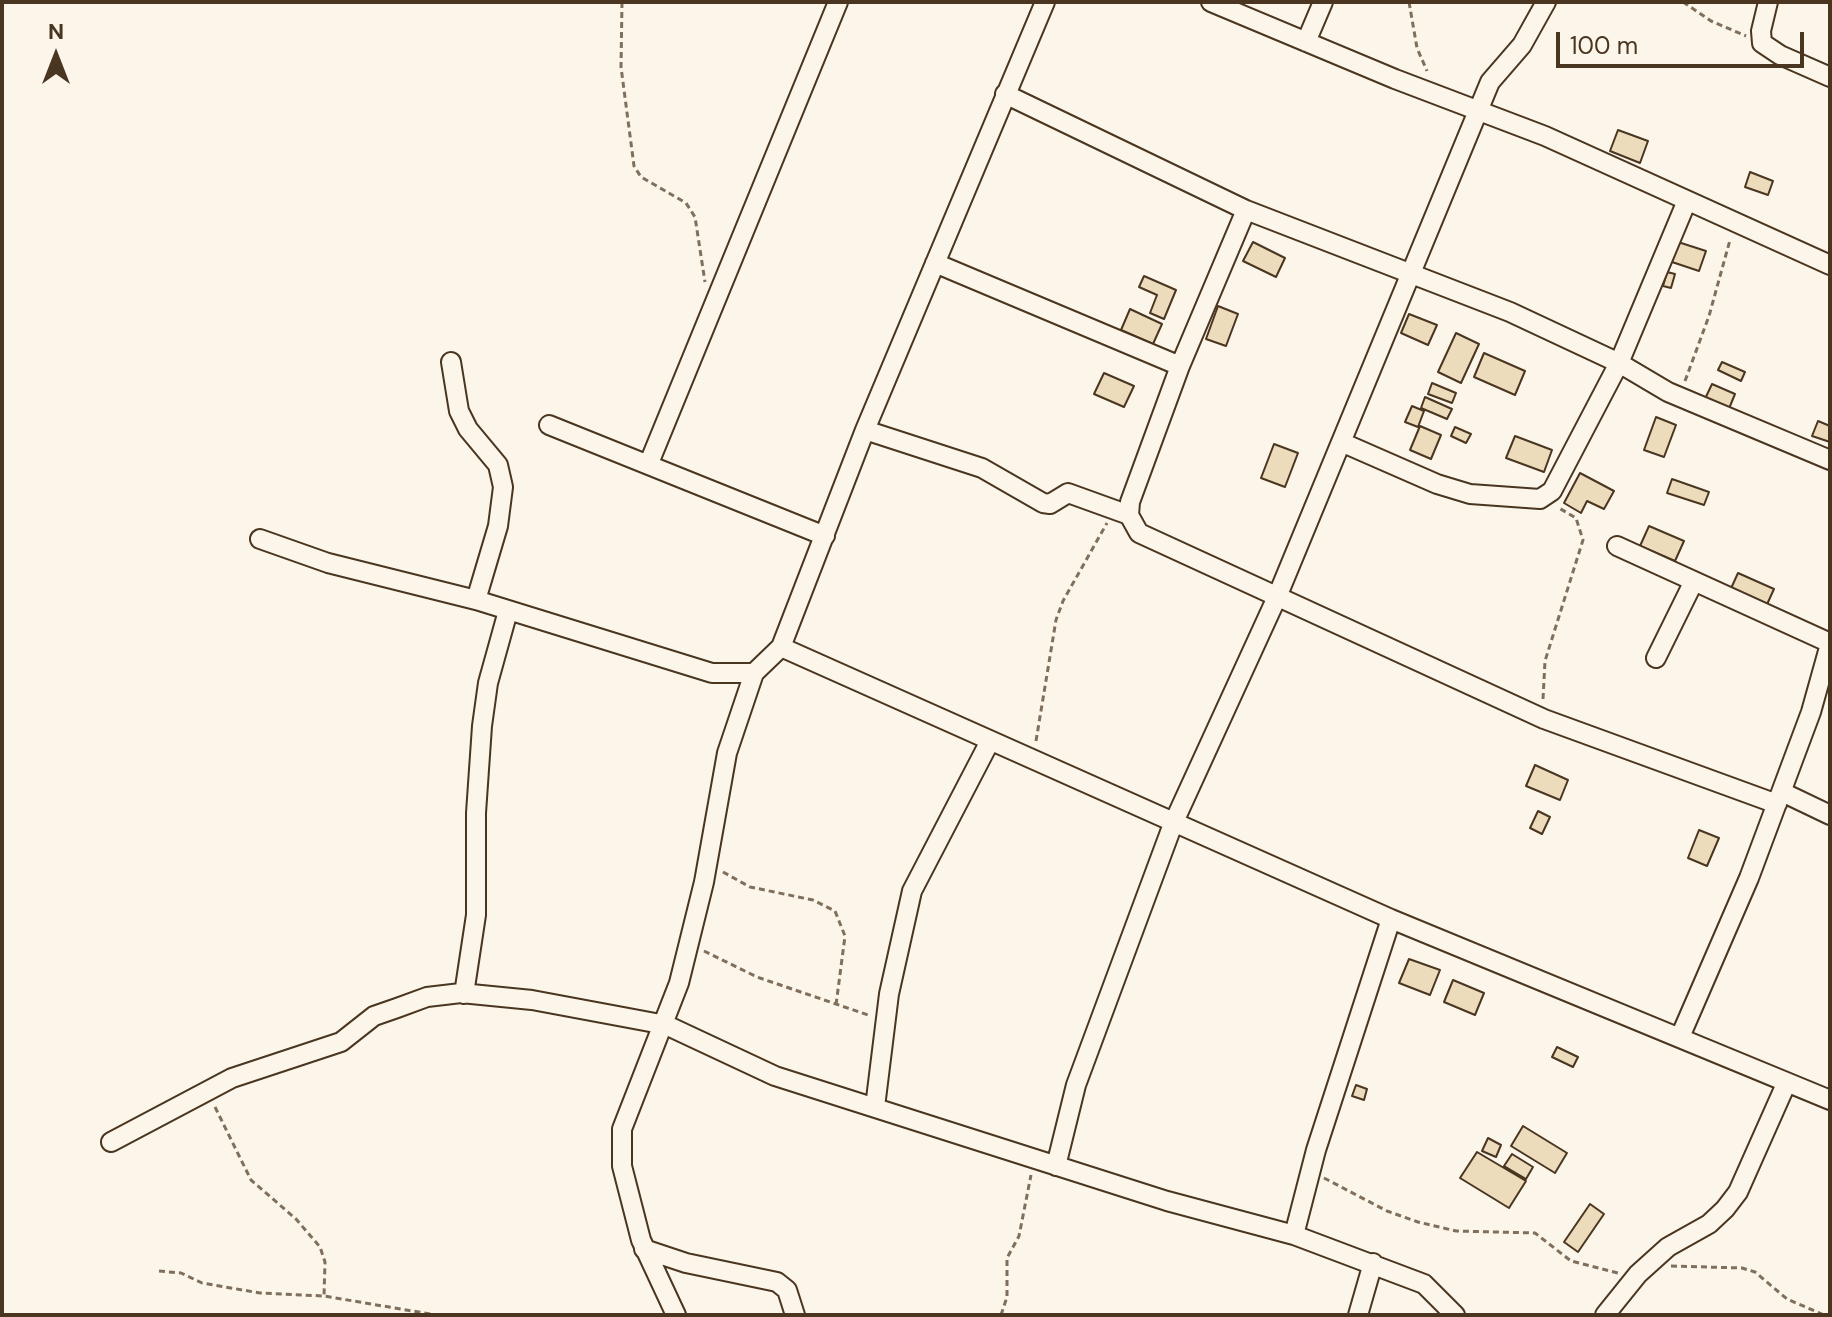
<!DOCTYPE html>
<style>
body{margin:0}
#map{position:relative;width:1832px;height:1317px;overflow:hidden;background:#fbf6e9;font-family:"DM Sans",sans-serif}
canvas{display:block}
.frame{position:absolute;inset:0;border:4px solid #4a3520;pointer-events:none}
.north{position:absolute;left:16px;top:16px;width:80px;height:80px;-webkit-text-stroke:6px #fbf6e9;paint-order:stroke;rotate:0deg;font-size:22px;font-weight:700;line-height:32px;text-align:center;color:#4a3520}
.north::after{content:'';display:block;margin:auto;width:28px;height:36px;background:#4a3520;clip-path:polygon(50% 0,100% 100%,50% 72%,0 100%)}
.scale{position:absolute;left:1556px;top:32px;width:248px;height:36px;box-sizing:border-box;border:4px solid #4a3520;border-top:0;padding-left:10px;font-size:24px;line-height:28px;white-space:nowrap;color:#4a3520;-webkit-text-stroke:6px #fbf6e9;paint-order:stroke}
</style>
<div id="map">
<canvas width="1832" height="1317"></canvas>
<div class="frame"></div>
<div class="north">N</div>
<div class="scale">100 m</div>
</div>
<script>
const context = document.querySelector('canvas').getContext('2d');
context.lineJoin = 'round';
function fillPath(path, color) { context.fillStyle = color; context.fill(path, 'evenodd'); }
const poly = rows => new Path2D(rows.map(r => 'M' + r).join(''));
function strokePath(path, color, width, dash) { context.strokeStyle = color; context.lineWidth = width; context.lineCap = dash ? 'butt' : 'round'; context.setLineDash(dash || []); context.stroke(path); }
const building = poly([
 [1618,130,1648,141,1640,163,1610,151,1618,130],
 [1750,172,1773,181,1768,195,1745,187,1750,172],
 [1253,242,1285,258,1276,277,1243,261,1253,242],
 [1678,242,1706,251,1699,271,1672,262,1678,242],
 [1667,272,1675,274,1671,288,1663,286,1667,272],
 [1144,276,1176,290,1164,319,1150,313,1157,295,1139,287,1144,276],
 [1218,306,1238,314,1226,346,1206,339,1218,306],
 [1130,309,1162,324,1153,344,1121,330,1130,309],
 [1409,314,1437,325,1428,345,1401,333,1409,314],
 [1456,333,1479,344,1461,383,1438,372,1456,333],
 [1484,353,1525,371,1515,395,1474,377,1484,353],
 [1722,362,1745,372,1741,381,1718,370,1722,362],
 [1104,373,1134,386,1124,407,1094,394,1104,373],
 [1432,383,1456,393,1452,403,1428,394,1432,383],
 [1712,384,1735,394,1728,411,1704,401,1712,384],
 [1425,397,1452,409,1447,419,1421,408,1425,397],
 [1412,406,1424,411,1418,427,1405,422,1412,406],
 [1656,417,1676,425,1664,457,1644,450,1656,417],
 [1818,421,1830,426,1830,442,1812,436,1818,421],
 [1420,426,1441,435,1431,459,1410,450,1420,426],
 [1455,427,1471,434,1466,443,1451,436,1455,427],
 [1515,436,1552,450,1544,472,1506,458,1515,436],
 [1274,444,1298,453,1285,487,1261,478,1274,444],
 [1580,473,1614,491,1604,509,1587,501,1581,513,1564,503,1580,473],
 [1672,479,1709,492,1704,505,1667,493,1672,479],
 [1649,526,1684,541,1675,561,1640,546,1649,526],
 [1738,573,1774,589,1764,611,1728,595,1738,573],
 [1535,765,1568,780,1560,800,1526,786,1535,765],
 [1538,811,1550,817,1542,834,1530,828,1538,811],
 [1699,830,1719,838,1707,866,1688,858,1699,830],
 [1409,959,1440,970,1430,995,1399,983,1409,959],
 [1453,980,1484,993,1475,1015,1444,1002,1453,980],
 [1557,1047,1578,1057,1573,1067,1552,1057,1557,1047],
 [1356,1085,1367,1089,1364,1100,1352,1096,1356,1085],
 [1523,1126,1567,1153,1555,1173,1511,1146,1523,1126],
 [1488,1138,1501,1145,1496,1157,1482,1151,1488,1138],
 [1477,1152,1526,1181,1509,1208,1460,1178,1477,1152],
 [1512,1154,1533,1167,1526,1179,1504,1166,1512,1154],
 [1590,1204,1604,1214,1578,1252,1564,1242,1590,1204]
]);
fillPath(building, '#ecdcbc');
strokePath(building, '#4a3520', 2);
const minor = poly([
 [1211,2,1395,79,1545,136,1830,265],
 [1768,2,1761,31,1762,43,1780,55,1830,77],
 [1306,42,1323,2],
 [1005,94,1246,210,1510,312,1619,363,1668,392,1830,460],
 [1246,210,1180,366,1130,502,1129,515,1139,533,1544,719,1777,804],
 [935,263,1180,366],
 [451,362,459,411,468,429,498,465,503,487,498,526,476,600],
 [549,425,825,536],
 [865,430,982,468,1043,503,1050,504,1068,493,1129,515],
 [1341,442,1437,484,1470,494,1540,499,1552,491,1619,363,1686,203],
 [649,463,838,2],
 [260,539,328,563,476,600,712,673,754,673,781,647,865,430,1045,2],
 [1617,546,1830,643],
 [781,647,1391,919,1830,1100],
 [1656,658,1693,583],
 [1782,792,1830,815],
 [464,994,476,915,476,813,482,726,488,683,508,611],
 [1680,1037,1749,878,1811,712,1830,644],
 [875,1107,889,994,912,891,990,741],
 [111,1142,232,1078,341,1042,374,1016,397,1008,427,997,461,993,532,1000,666,1025,775,1076,1167,1201,1294,1235,1424,1284,1455,1315],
 [1056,1166,1076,1085,1173,824,1277,597,1490,82,1522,45,1546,2],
 [1294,1235,1316,1150,1391,919],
 [644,1249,686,1263,777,1282,787,1290,795,1315],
 [676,1315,641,1240,622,1166,622,1129,679,983,704,882,727,753,754,673],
 [1358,1315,1373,1263],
 [1605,1315,1638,1274,1668,1247,1709,1224,1725,1209,1738,1192,1786,1084]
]);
strokePath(minor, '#4a3520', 22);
strokePath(poly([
 [622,2,621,67,634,166,641,177,686,203,695,217,705,282],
 [1409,2,1417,48,1427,71],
 [1683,2,1711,21,1746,36],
 [1685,381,1709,316,1730,240],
 [1543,699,1545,661,1583,540,1576,518,1559,508],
 [1036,741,1056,620,1063,601,1107,523],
 [723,872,750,887,813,900,835,911,845,936,836,1005],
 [704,951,757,977,868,1015],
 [215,1107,251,1180,296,1219,320,1247,325,1262,324,1296],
 [1324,1178,1387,1211,1418,1222,1456,1231,1535,1233,1571,1261,1618,1273],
 [1671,1266,1742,1268,1755,1272,1787,1299,1824,1315],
 [159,1271,181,1273,202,1283,260,1293,324,1296,436,1315],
 [1001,1315,1007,1297,1007,1258,1019,1236,1031,1175]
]), '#7f6f5c', 3, [6, 4]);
strokePath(minor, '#fbf6e9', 18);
</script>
